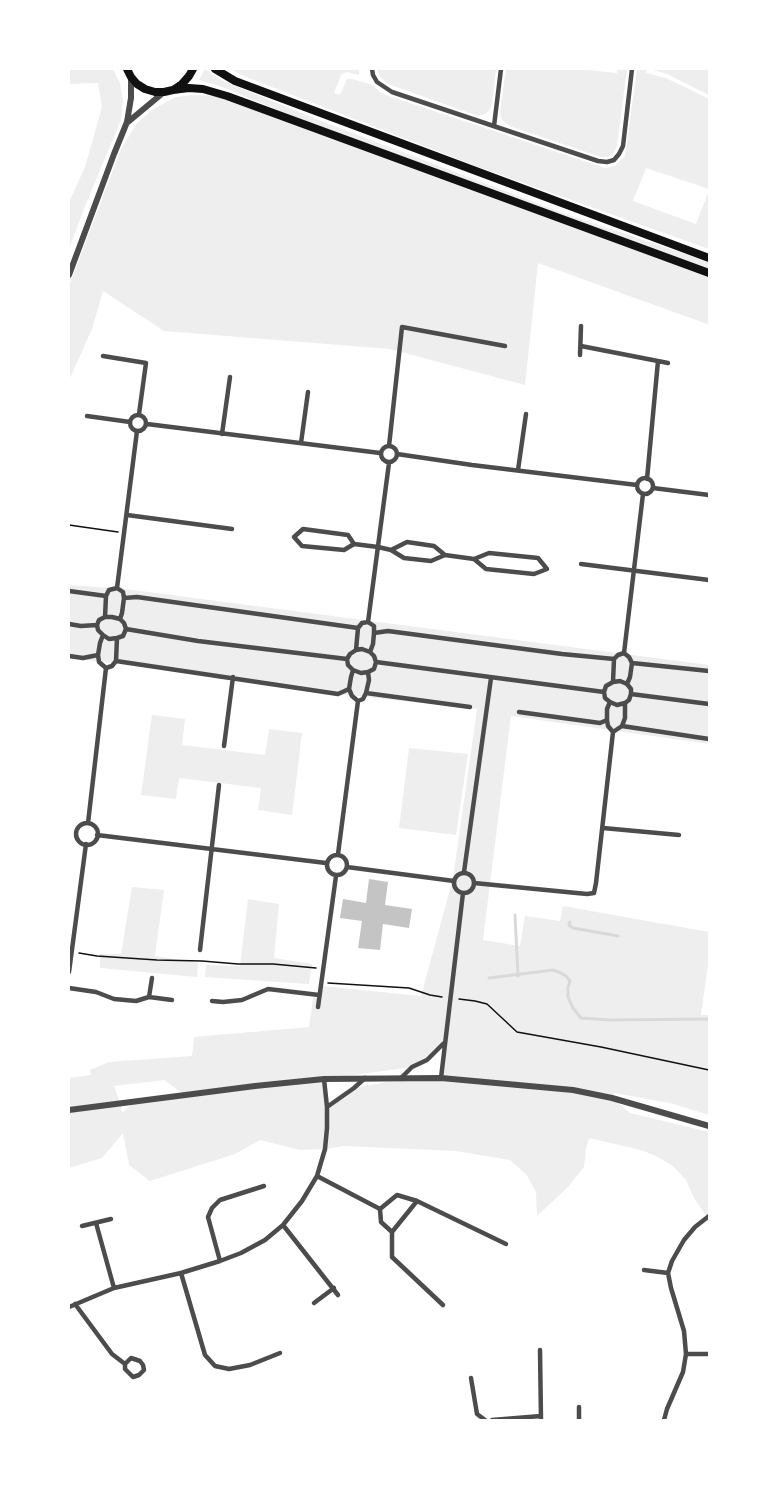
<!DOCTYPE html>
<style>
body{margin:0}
#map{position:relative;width:778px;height:1489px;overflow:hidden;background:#fff;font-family:Overpass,sans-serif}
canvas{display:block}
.frame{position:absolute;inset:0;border:70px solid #fff;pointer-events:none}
</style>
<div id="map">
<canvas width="778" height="1489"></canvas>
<div class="frame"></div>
</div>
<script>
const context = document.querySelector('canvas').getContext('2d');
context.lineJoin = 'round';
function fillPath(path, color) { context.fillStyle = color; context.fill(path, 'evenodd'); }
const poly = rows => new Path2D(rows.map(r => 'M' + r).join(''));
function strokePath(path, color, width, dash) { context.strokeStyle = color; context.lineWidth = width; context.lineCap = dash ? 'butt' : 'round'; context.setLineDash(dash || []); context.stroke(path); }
fillPath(poly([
 [69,69,113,69,120,83,123,101,121,120,85,206,69,249,69,202,85,167,102,107,98,83,69,84],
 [205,69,221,80,321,121,566,214,709,262,709,269,337,134,219,86,199,80],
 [230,69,359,69,359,75,346,72,341,75,334,93,340,95,347,79,352,79,373,85,380,92,386,95,605,168,615,166,625,156,637,69,647,69,646,73,666,78,709,99,709,189,646,168,633,201,696,224,709,190,709,249,476,166,246,77],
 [377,69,496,69,492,105,488,112,485,114,478,116,388,84,380,77],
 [506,69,578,69,617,73,617,70,608,69,627,69,617,146,613,154,608,157,601,157,512,127,505,123,501,118,500,111],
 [649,69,709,69,709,95,667,74],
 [191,95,227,96,709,273,709,326,707,324,538,263,525,385,390,349,164,331,103,291,92,329,70,378,69,385,69,286,121,149,137,123,153,109,176,97],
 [69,585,125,589,709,665,709,744,511,716,483,940,520,946,525,916,560,921,563,906,709,932,709,958,701,1015,709,1015,709,1115,670,1103,614,1093,612,1098,630,1113,709,1132,709,1216,707,1217,694,1198,686,1180,673,1166,656,1156,641,1150,589,1138,586,1148,584,1167,568,1187,537,1216,536,1192,526,1174,510,1160,456,1151,344,1146,325,1149,300,1150,260,1140,235,1154,150,1181,129,1165,123,1133,102,1158,69,1168,69,1078,91,1075,90,1070,109,1062,192,1056,194,1037,309,1027,313,998,319,995,322,986,421,996,453,878,477,709,338,694,233,677,69,658],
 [444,1045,441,1078,387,1082,354,1088,327,1107,325,1079,412,1067,427,1060],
 [164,1080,185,1095,134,1102,122,1113,121,1105,114,1086],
 [152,715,185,719,182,745,265,755,269,729,302,733,292,815,258,810,261,788,179,778,176,799,141,795],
 [409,748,468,754,456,835,399,828],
 [132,887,164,890,155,956,198,963,197,977,100,968,100,954,121,954],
 [248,899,279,904,274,958,312,964,309,984,205,977,206,965,240,966]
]), '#eee');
strokePath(poly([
 [515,915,518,976],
 [570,922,569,925,573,928,618,936],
 [489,978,553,970,561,973,567,977,570,981,568,987,568,997,573,1008,581,1018,610,1020,709,1019]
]), '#d9d9d9', 3);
fillPath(poly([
 [369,879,388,882,385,905,412,909,409,928,383,924,380,950,358,948,362,921,340,918,343,899,366,903]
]), '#c4c4c4');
strokePath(poly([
 [69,525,118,532],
 [79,953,97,956,157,960,202,961,238,964,273,964,316,968],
 [328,983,409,988,430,995,442,997],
 [459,999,475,1001,487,1004,517,1032,601,1047,709,1070]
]), '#111', 1.5);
strokePath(poly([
 [372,69,373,75,377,82,392,92,598,161,607,162,614,160,619,154,623,146,632,69],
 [494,126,501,69],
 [581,346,668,363],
 [580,355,581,326],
 [103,356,146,363,139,414],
 '130 423a8 8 0 1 1 16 0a8 8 0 1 1-16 0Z',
 [87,416,130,422],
 [147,424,380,453],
 [222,434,230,377],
 [301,443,308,392],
 '381 454a8 8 0 1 1 16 0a8 8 0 1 1-16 0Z',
 [389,446,402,327,505,346],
 [397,454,472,465,637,485],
 [518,470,526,414],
 '637 486a8 8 0 1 1 16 0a8 8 0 1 1-16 0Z',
 [647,479,658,361],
 [653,488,709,495],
 [127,515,232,529],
 [354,544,348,535,303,529,294,537,302,546,344,550,354,544,378,547,391,550,404,558,431,561,445,555,474,559,486,569,534,574,547,569,538,558,489,553,474,559],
 [391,550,407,542,434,546,445,555],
 [581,564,709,580],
 [117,588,137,431],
 [69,591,106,596],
 [124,598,137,597,358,628],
 [105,617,106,596,109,590,117,588,123,592,124,598,122,613,120,619],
 [368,622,389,463],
 [69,624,81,626,97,625],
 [97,625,98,630,103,635,109,639,117,638,123,636,126,629],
 [97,625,99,620,105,617,112,617,120,619,124,623,126,629],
 [126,629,198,641,347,659],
 [374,633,388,631,562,654,614,659],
 [103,635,100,643,98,655,99,662,106,668,112,666,116,661,117,638],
 [356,650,358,628,362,623,368,622,374,626,374,633,373,644,370,652],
 [624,653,643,494],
 [624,653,629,657,632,663,630,677,627,684],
 [69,656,83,658,98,655],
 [347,659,348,665,353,670,361,673,368,672,374,669,376,662],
 [347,659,350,654,356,650,362,649,370,652,374,656,376,662],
 [116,661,338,694,349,689],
 [376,662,604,692],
 [632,663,709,671],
 [353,670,351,677,349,689,352,696,358,701,363,699,366,693,369,680,368,672],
 [613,682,614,659,618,655,624,653],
 [604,692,605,698,610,702,617,705,625,703,629,700,631,694],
 [604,692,606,686,613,682,620,681,627,684,631,689,631,694],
 [366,693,470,707],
 [631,694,709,704],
 [610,702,607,709,607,720,608,726,613,732],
 [519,712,600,723,607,720],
 [622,726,709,739],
 [613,732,622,726,625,718,625,703],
 [224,746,233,677],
 [88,823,106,668],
 '76 834a11 11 0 1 1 22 0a11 11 0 1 1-22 0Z',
 [603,828,679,835],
 [97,835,326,863],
 [338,854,358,701],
 '327 865a10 10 0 1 1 20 0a10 10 0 1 1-20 0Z',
 [347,867,454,881],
 [464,872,491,678],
 '454 883a10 10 0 1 1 20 0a10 10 0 1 1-20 0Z',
 [474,883,587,894,594,893,596,883,613,732],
 [200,950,219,785],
 [69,972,86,844],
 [69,988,96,992,114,999,136,1001,149,997,172,1000],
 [149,997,152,978],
 [212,1001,223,1002,242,1000,268,989,319,995],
 [318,1007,336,876],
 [401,1078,412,1067,427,1060,443,1044],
 [441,1078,463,893],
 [327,1107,354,1088,365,1078],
 [317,1176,380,1209,397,1195,417,1201,506,1244],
 [380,1209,381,1222,392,1232,392,1257,443,1305],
 [96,1223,114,1288],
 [283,1225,338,1295],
 [82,1226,111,1219],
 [392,1232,417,1201],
 [220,1261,208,1217,212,1208,220,1200,264,1186],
 [644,1270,668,1273],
 [181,1273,205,1355,215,1366,229,1369,250,1365,280,1353],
 [314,1303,334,1288],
 [75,1304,112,1354,125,1364,131,1358,140,1361,143,1365,144,1370,139,1375,133,1377,125,1369,125,1364],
 [69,1307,114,1288,181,1273,220,1261,241,1253,265,1240,283,1225,302,1201,317,1176,325,1149,327,1128,327,1107,324,1079],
 [540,1350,541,1420],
 [686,1354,709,1354],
 [471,1378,477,1414,485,1420],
 [492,1420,541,1416],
 [579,1420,579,1407],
 [664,1420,667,1409,683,1372,686,1354,684,1331,671,1288,668,1273,672,1261,684,1240,695,1227,709,1216]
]), '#4c4c4c', 4.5);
strokePath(poly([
 [128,122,164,92],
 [69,275,114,154,127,122,131,98,131,77],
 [69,1110,255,1086,324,1079,441,1078,573,1090,612,1098,709,1126]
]), '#4c4c4c', 6);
strokePath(poly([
 [127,69,131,77,137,84,145,89,155,92,164,92,173,90,182,84,189,76,193,69],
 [215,69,235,81,709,258],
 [173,90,189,88,203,89,227,96,709,273]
]), '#111', 8);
</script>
